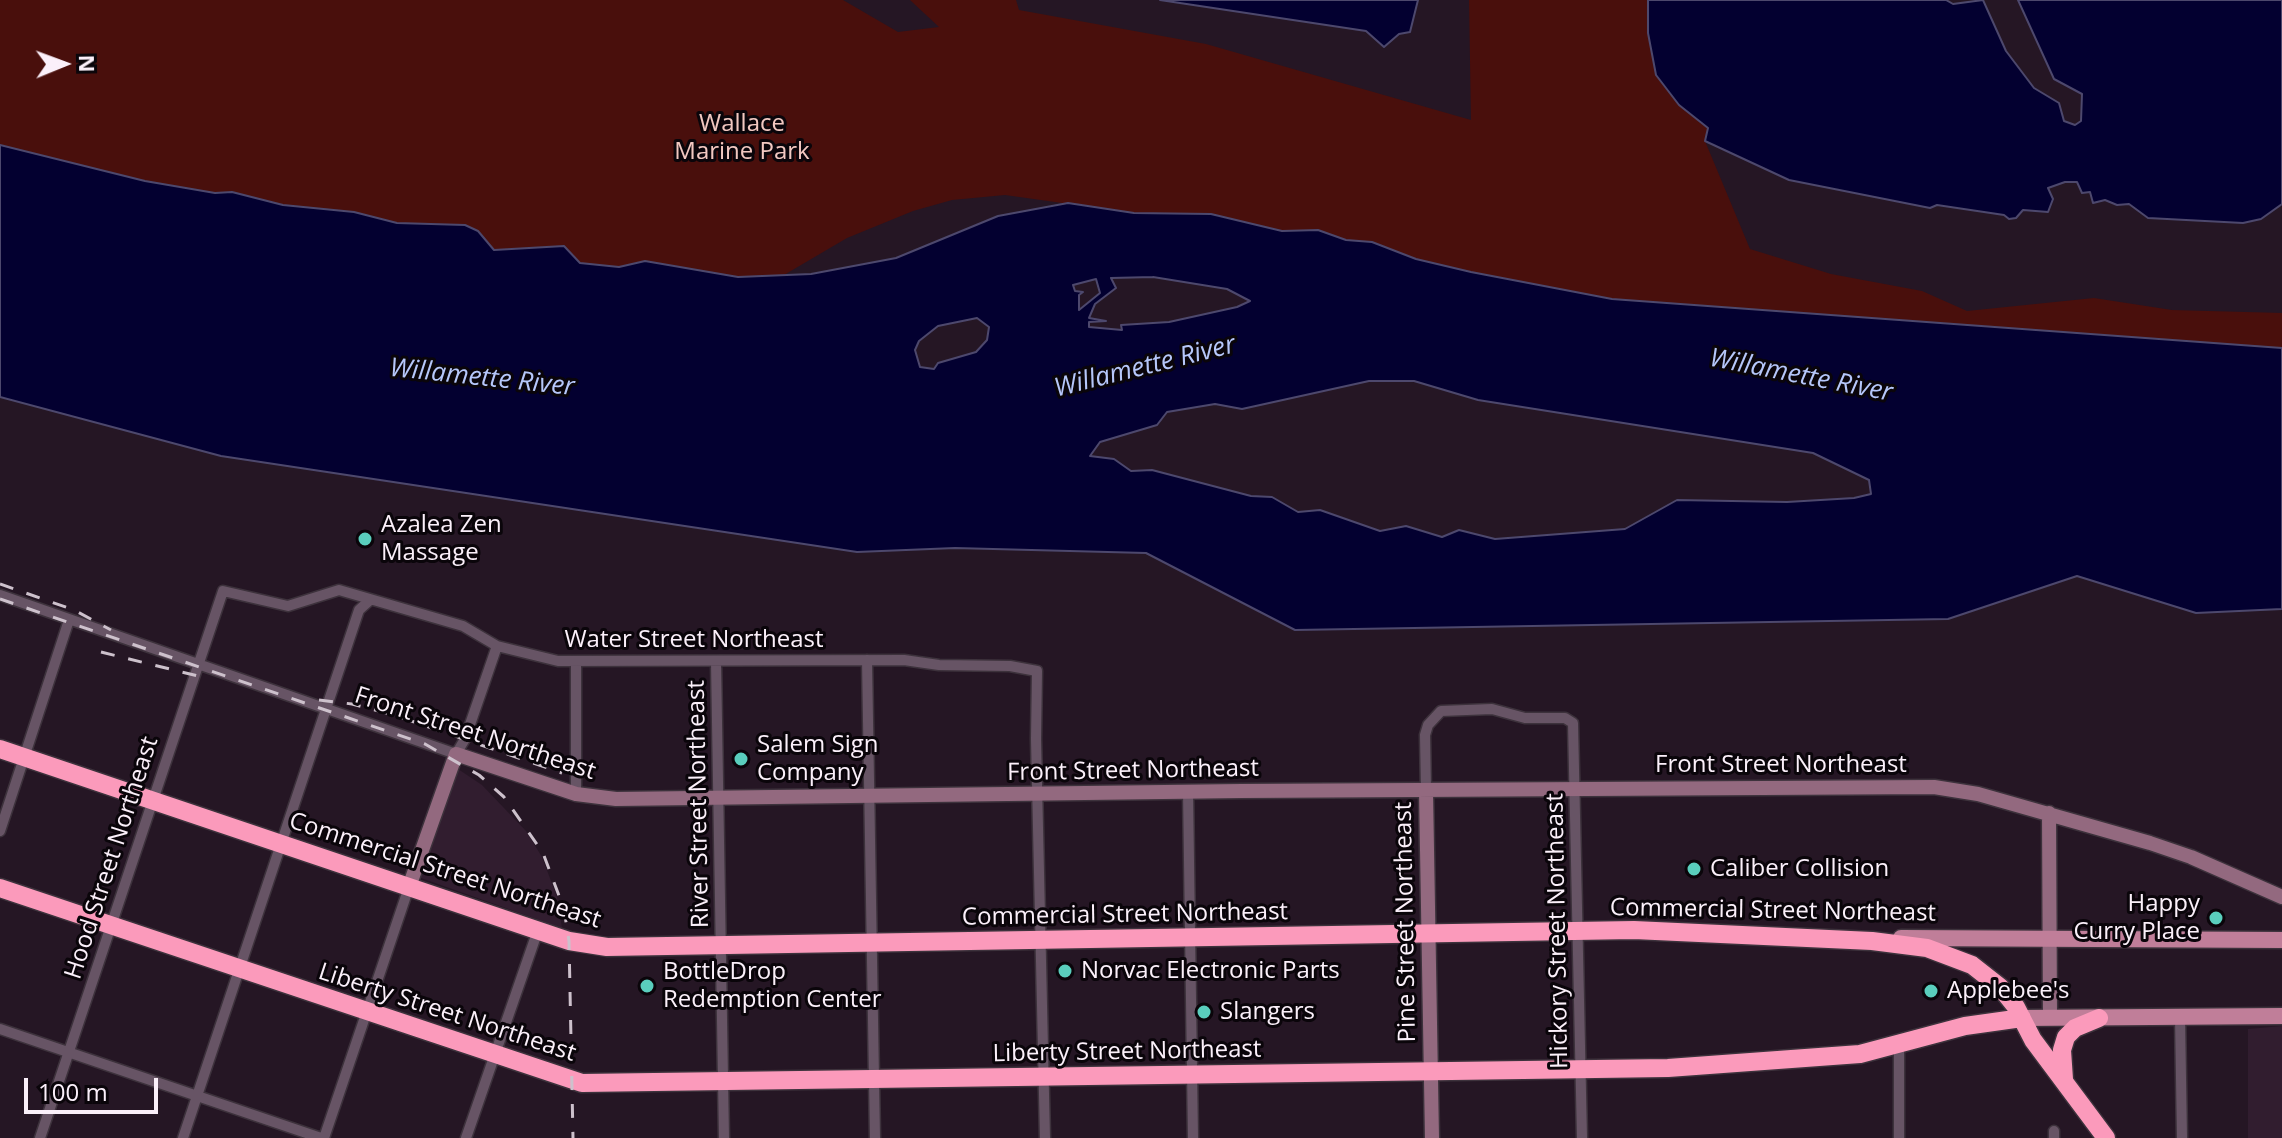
<!DOCTYPE html>
<style>
body{margin:0}
#map{position:relative;width:2282px;height:1138px;overflow:hidden;background:#251624;font-family:"Open Sans",sans-serif}
canvas{display:block}
.north{position:absolute;left:24px;top:24px;width:80px;height:80px;-webkit-text-stroke:6px #0a050a;paint-order:stroke;rotate:89deg;font-size:22px;font-weight:700;line-height:32px;text-align:center;color:#fbf0fa}
.north::after{content:'';display:block;margin:auto;width:28px;height:36px;background:#fbf0fa;clip-path:polygon(50% 0,100% 100%,50% 72%,0 100%)}
.scale{position:absolute;left:24px;top:1078px;width:134px;height:36px;box-sizing:border-box;border:4px solid #fbf0fa;border-top:0;padding-left:10px;font-size:24px;line-height:28px;white-space:nowrap;color:#fbf0fa;-webkit-text-stroke:6px #0a050a;paint-order:stroke}
</style>
<div id="map">
<canvas width="2282" height="1138"></canvas>
<div class="north">N</div>
<div class="scale">100 m</div>
</div>
<script>
const context = document.querySelector('canvas').getContext('2d');
context.lineJoin = 'round';
function fillPath(path, color) { context.fillStyle = color; context.fill(path, 'evenodd'); }
const poly = rows => new Path2D(rows.map(r => 'M' + r).join(''));
function strokePath(path, color, width, dash) { context.strokeStyle = color; context.lineWidth = width; context.lineCap = dash ? 'butt' : 'round'; context.setLineDash(dash || []); context.stroke(path); }
function drawText(font, color, halo, rows, align = 'center') {
  context.font = font + ' "Open Sans",sans-serif'; context.lineWidth = 6; context.setLineDash([]); context.textBaseline = 'middle'; context.strokeStyle = halo; context.fillStyle = color; for (const [text, x, y, turn = 0] of rows) {
    context.save(); context.translate(x, y); context.rotate((+turn || 0) * Math.PI / 180); context.textAlign = isNaN(turn) ? turn : align; if (halo) context.strokeText(text, 0, 0); context.fillText(text, 0, 0); context.restore();
  }
}
fillPath(poly([
 [458,769,482,785,526,831,542,857,557,897,562,928,421,878],
 [2282,1026,2282,1138,2248,1138,2248,1029]
]), '#311d2f');
fillPath(poly([
 [0,0,843,0,898,32,939,27,910,0,1016,0,1019,10,1206,44,1471,120,1469,0,1648,0,1648,33,1656,75,1679,105,1708,129,1705,141,1750,249,1831,274,1922,291,1967,311,2094,298,2172,310,2282,313,2282,348,1612,299,1471,272,1416,259,1372,242,1346,240,1318,230,1282,231,1211,214,1134,213,1005,195,952,200,913,211,847,238,784,275,738,277,645,261,619,267,580,263,564,246,494,250,478,231,397,223,283,205,232,192,215,193,145,181,0,145]
]), '#490f0c');
const water = poly([
 [1160,0,1418,0,1410,32,1399,34,1384,47,1366,31,1160,0],
 [1648,0,1946,0,1953,4,1983,0,2006,51,2034,88,2059,103,2064,121,2075,125,2081,121,2082,94,2054,79,2018,0,2282,0,2282,204,2261,219,2243,223,2148,218,2129,204,2117,205,2105,200,2093,203,2090,192,2082,193,2077,182,2065,182,2048,188,2053,199,2048,212,2023,210,2016,218,2009,219,2004,215,1937,205,1930,208,1789,180,1705,141,1708,128,1679,105,1656,75,1648,33,1648,0],
 [0,145,145,181,215,193,232,192,283,205,354,212,397,223,465,225,478,231,494,250,564,246,580,263,619,267,645,261,738,277,811,274,896,258,998,216,1068,203,1134,213,1211,214,1282,231,1318,230,1346,240,1372,242,1416,259,1471,272,1612,299,2282,348,2282,609,2196,613,2077,576,1948,619,1295,630,1146,553,955,548,857,552,221,456,0,397,0,145],
 [1153,277,1227,289,1250,301,1237,307,1169,322,1121,325,1122,330,1089,327,1089,322,1106,321,1089,318,1095,304,1116,288,1111,278,1153,277],
 [1096,279,1100,293,1079,310,1079,295,1083,292,1075,291,1073,285,1096,279],
 [977,318,989,327,987,340,976,352,938,363,934,369,920,367,915,350,919,341,938,326,977,318],
 [1369,381,1414,381,1478,400,1813,453,1869,480,1871,494,1854,498,1787,502,1677,500,1625,529,1495,539,1459,530,1442,537,1406,526,1380,531,1320,510,1298,512,1272,497,1251,496,1152,470,1131,471,1114,459,1090,456,1100,442,1157,425,1167,412,1215,404,1242,409,1369,381]
]);
fillPath(water, '#030030');
strokePath(water, '#4d486d', 2);
const street = poly([
 [0,595,456,754,465,739,497,646],
 [867,660,875,1138],
 [716,662,724,1138],
 [1188,791,1193,1138],
 [1426,791,1425,735,1428,725,1441,711,1492,709,1525,718,1565,718,1573,723,1582,1138],
 [576,794,576,663],
 [0,831,69,620],
 [2180,1017,2182,1138],
 [0,1029,321,1138],
 [1899,1046,1899,1138],
 [2054,1131,2054,1138],
 [40,1138,223,591,288,606,339,590,463,626,497,646,558,661,904,660,939,665,1010,666,1037,671,1036,739,1045,1138],
 [183,1138,359,610,370,600],
 [324,1138,409,887],
 [466,1138,538,930]
]);
const secondary = poly([
 [1426,791,1432,1138],
 [2049,813,2050,1018],
 [409,887,456,754,576,794,616,799,1242,791,1934,787,1978,794,2150,843,2191,857,2282,897]
]);
const primary = poly([
 [1901,938,2282,940],
 [2022,1018,2282,1016]
]);
const highway = poly([
 [0,749,569,941,607,947,1634,930,1872,941,1927,948,1972,965,2000,987,2016,1007,2033,1040,2106,1138],
 [0,888,582,1083,1668,1068,1860,1054,1965,1026,2022,1018],
 [2064,1079,2062,1050,2066,1037,2075,1028,2099,1018]
]);
strokePath(street, '#3d323c', 13);
strokePath(secondary, '#3d323c', 17);
strokePath(primary, '#3d323c', 19);
strokePath(highway, '#3d323c', 21);
strokePath(street, '#675465', 10);
strokePath(secondary, '#93697f', 14);
strokePath(primary, '#c07e99', 16);
strokePath(highway, '#fb9abb', 18);
strokePath(poly([
 [0,584,74,610,111,630],
 [0,599,425,744,479,775,504,797,543,853,564,909,569,941,573,1138],
 [101,652,202,677],
 [319,700,352,704,394,715,562,773]
]), '#cdc1cc', 3, [14, 14]);
for (const [x, y, r, color] of [
 [365,539,8,"#5acebd"],
 [741,759,8,"#5acebd"],
 [1694,869,8,"#5acebd"],
 [2216,918,8,"#5acebd"],
 [1065,971,8,"#5acebd"],
 [647,986,8,"#5acebd"],
 [1931,991,8,"#5acebd"],
 [1204,1012,8,"#5acebd"]
]) { const dot = new Path2D(); dot.arc(x, y, r, 0, 2 * Math.PI); context.fillStyle = color; context.fill(dot); strokePath(dot, '#0a050a', 3); }
drawText('24px', '#f2c8c1', '#0a050a', [
 ["Wallace",742,124],
 ["Marine Park",742,152]
]);
drawText('24px', '#fbf0fa', '#0a050a', [
 ["Azalea Zen",381,525],
 ["Massage",381,553],
 ["Salem Sign",757,745],
 ["Company",757,773],
 ["Caliber Collision",1710,869],
 ["Happy",2200,904,"right"],
 ["Curry Place",2200,932,"right"],
 ["Norvac Electronic Parts",1081,971],
 ["BottleDrop",663,972],
 ["Redemption Center",663,1000],
 ["Applebee's",1947,991],
 ["Slangers",1220,1012]
], 'left');
drawText('24px', '#fbf0fa', '#0a050a', [
 ["Water Street Northeast",694,640],
 ["Front Street Northeast",475,734,18],
 ["Front Street Northeast",1781,765],
 ["Front Street Northeast",1133,771,-1],
 ["River Street Northeast",699,804,-91],
 ["Hood Street Northeast",112,858,-72],
 ["Commercial Street Northeast",445,871,18],
 ["Commercial Street Northeast",1773,911,1],
 ["Commercial Street Northeast",1125,915,-1],
 ["Pine Street Northeast",1406,922,-91],
 ["Hickory Street Northeast",1558,931,-91],
 ["Liberty Street Northeast",447,1013,18],
 ["Liberty Street Northeast",1127,1052,-1]
]);
drawText('italic 26px', '#b6c7fa', '#0a050a', [
 ["Willamette River",1145,367,-14],
 ["Willamette River",1801,376,11],
 ["Willamette River",482,378,6]
]);
</script>
